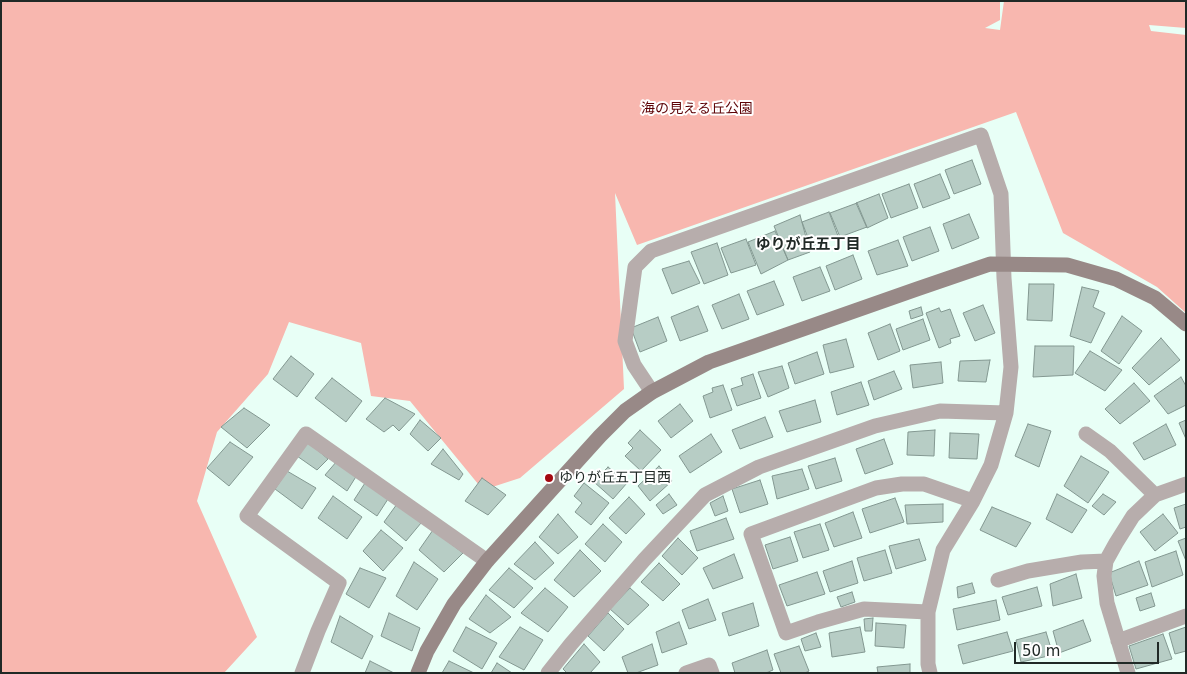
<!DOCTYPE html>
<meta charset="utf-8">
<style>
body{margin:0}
#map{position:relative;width:1187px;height:674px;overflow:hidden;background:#e8fff6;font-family:"DejaVu Sans",sans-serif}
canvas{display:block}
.frame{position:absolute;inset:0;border:2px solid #202926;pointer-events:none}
.scale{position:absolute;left:1014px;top:642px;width:145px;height:22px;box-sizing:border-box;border:2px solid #202926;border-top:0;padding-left:6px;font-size:15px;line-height:18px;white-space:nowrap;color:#202926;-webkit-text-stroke:4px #fff;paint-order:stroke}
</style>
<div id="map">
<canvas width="1187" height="674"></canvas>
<div class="frame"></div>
<div class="scale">50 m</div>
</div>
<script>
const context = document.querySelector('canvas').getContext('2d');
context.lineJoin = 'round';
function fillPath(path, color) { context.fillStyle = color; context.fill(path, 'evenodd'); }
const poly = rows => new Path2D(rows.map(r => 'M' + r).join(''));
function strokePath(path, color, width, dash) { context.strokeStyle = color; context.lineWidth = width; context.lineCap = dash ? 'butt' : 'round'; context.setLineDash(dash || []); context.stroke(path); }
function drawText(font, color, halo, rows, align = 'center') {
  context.font = font + ' "DejaVu Sans","Noto Sans JP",sans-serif'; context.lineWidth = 4; context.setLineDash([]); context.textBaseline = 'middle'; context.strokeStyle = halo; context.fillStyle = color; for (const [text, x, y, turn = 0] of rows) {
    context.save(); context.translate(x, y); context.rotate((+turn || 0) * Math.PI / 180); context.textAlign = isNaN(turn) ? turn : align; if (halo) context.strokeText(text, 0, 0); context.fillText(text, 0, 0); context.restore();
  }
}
fillPath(poly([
 [1,1,1000,1,1000,20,985,28,1000,30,1004,1,1186,1,1186,28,1149,25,1151,31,1186,35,1186,313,1157,287,1063,233,1016,112,637,245,615,193,624,389,520,478,483,490,410,401,371,396,361,343,289,322,268,374,217,432,197,501,257,637,224,673,1,673]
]), '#f8b7af');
const building = poly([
 [972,160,981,184,954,194,945,170,972,160],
 [940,174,950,198,923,208,914,184,940,174],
 [909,184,918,208,891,218,882,194,909,184],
 [879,194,888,218,867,228,856,203,879,194],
 [857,203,867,227,840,237,830,213,857,203],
 [829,212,838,236,811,246,802,222,829,212],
 [969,214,979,238,952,249,943,224,969,214],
 [800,215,810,252,788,260,774,226,800,215],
 [930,227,939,251,912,261,903,237,930,227],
 [775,231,788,260,761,274,748,242,775,231],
 [746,239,756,265,731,273,721,248,746,239],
 [898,240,908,266,877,275,868,251,898,240],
 [717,243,728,275,704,284,691,252,717,243],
 [853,255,862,279,835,290,826,266,853,255],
 [689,261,700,283,672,294,662,269,689,261],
 [820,267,830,291,802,301,793,277,820,267],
 [774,281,784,305,757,315,747,291,774,281],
 [1029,284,1054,284,1052,321,1027,320,1029,284],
 [1082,287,1099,291,1093,307,1105,313,1091,343,1070,336,1082,287],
 [739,294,749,319,722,329,712,305,739,294],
 [983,305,995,333,975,341,963,313,983,305],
 [698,306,708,331,680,341,671,317,698,306],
 [921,307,923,315,911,319,909,311,921,307],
 [939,308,941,312,950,309,960,336,950,339,951,343,939,348,926,313,939,308],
 [1122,316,1142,331,1119,364,1101,351,1122,316],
 [658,317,667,341,640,352,631,328,658,317],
 [923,319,930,340,903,350,896,329,923,319],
 [890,324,900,351,878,360,868,333,890,324],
 [1161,338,1180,360,1149,385,1132,368,1161,338],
 [846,339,854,367,830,373,823,345,846,339],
 [1035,346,1074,346,1073,375,1033,377,1035,346],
 [1090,351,1122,370,1105,391,1075,373,1090,351],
 [817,352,824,374,795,384,788,363,817,352],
 [291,356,314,374,297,397,273,379,291,356],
 [990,360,986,382,958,381,960,361,990,360],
 [941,362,943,383,913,388,910,365,941,362],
 [782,366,789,388,768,397,758,372,782,366],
 [894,371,902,389,874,400,868,381,894,371],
 [753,374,761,398,737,406,731,389,743,385,741,378,753,374],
 [1181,377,1186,386,1186,405,1168,414,1154,396,1181,377],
 [332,378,362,401,346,422,315,398,332,378],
 [861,382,869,405,837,415,831,392,861,382],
 [1134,383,1150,401,1120,424,1105,409,1134,383],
 [723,385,732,410,710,418,703,396,713,392,712,388,723,385],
 [385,398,415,414,399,431,393,425,384,432,366,419,385,398],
 [815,400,821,422,787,432,779,411,815,400],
 [680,404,693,421,671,438,658,421,680,404],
 [244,408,270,425,247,448,221,427,244,408],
 [765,417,773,437,740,449,732,430,765,417],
 [420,420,441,438,428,451,410,434,420,420],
 [1186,420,1186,439,1179,423,1186,420],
 [1028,424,1051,431,1039,467,1015,456,1028,424],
 [1166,424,1176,445,1144,460,1133,443,1166,424],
 [640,430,661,450,641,471,625,456,633,448,628,443,640,430],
 [935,430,934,456,907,455,908,432,935,430],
 [950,433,979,434,977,459,949,458,950,433],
 [711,434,722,452,690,473,679,456,711,434],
 [884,439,893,464,865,474,856,449,884,439],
 [230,442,253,457,229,486,207,468,230,442],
 [308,442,328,459,317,470,297,456,308,442],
 [443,449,463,474,459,480,431,464,443,449],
 [1081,456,1109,472,1088,503,1064,486,1081,456],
 [835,458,842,481,816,489,808,466,835,458],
 [337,461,357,475,347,491,325,475,337,461],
 [659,466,672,481,650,501,638,486,659,466],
 [608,467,627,483,613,499,594,482,608,467],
 [802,469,809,489,777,499,772,476,802,469],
 [287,471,316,488,302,509,275,489,287,471],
 [482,478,506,495,488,515,465,501,482,478],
 [760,480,768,504,740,513,732,489,760,480],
 [365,483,388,499,377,516,354,500,365,483],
 [584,483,609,503,591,525,575,512,582,503,574,496,584,483],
 [669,494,677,505,663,514,656,505,669,494],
 [1057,494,1087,510,1072,533,1046,519,1057,494],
 [1103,494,1116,502,1104,515,1092,506,1103,494],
 [333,496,362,517,347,539,318,518,333,496],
 [723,496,728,511,715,516,710,503,723,496],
 [629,497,645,514,626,534,609,518,629,497],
 [895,498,904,522,870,533,862,509,895,498],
 [397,504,421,523,406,541,384,522,397,504],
 [943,504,943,522,907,524,905,505,943,504],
 [1186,504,1186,527,1180,529,1174,508,1186,504],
 [992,507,1031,523,1016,547,980,530,992,507],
 [853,512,862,538,834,547,825,523,853,512],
 [558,514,578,537,558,554,539,537,558,514],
 [1163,514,1178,533,1155,551,1140,532,1163,514],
 [726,518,734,539,697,551,690,531,726,518],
 [603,524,622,542,605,562,585,544,603,524],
 [820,524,829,550,803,558,794,532,820,524],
 [381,530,403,548,383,571,363,551,381,530],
 [433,530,463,553,444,572,419,550,433,530],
 [790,537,798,561,773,569,765,545,790,537],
 [678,538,698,558,682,575,662,556,678,538],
 [1186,538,1186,561,1178,541,1186,538],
 [919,539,926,560,896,569,889,546,919,539],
 [535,542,554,563,535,580,514,564,535,542],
 [580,550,601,571,574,597,554,580,580,550],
 [885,550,892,573,864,581,857,558,885,550],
 [1176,551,1183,575,1152,587,1145,562,1176,551],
 [734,554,743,578,713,589,703,568,734,554],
 [852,561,858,583,830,592,823,571,852,561],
 [1139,561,1148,585,1116,596,1109,573,1139,561],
 [414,562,438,579,417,610,396,596,414,562],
 [659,563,680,584,663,601,641,582,659,563],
 [360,568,386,578,369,608,346,594,360,568],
 [509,568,533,588,514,608,489,590,509,568],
 [817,572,825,594,787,606,779,585,817,572],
 [1076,574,1082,598,1053,606,1050,584,1076,574],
 [972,583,975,593,958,598,957,587,972,583],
 [1037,587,1042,606,1008,615,1002,597,1037,587],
 [545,588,568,607,548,632,521,613,545,588],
 [630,588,649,605,628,625,610,609,630,588],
 [852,592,855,602,841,607,837,597,852,592],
 [1151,593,1155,606,1140,611,1136,598,1151,593],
 [486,595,511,617,490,633,469,619,486,595],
 [708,599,716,620,689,629,682,610,708,599],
 [996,600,1000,620,957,630,953,609,996,600],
 [753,603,759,626,729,636,722,613,753,603],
 [389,613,420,628,412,651,381,636,389,613],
 [608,613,624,629,604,651,588,636,608,613],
 [340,616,373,636,362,659,331,642,340,616],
 [873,618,872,631,865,631,864,619,873,618],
 [1083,620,1091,641,1059,653,1053,631,1083,620],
 [679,622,687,644,662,653,656,632,679,622],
 [876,623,906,625,904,648,875,646,876,623],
 [466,627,497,643,482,669,453,651,466,627],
 [520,627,543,640,524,670,499,657,520,627],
 [860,627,865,652,832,657,829,633,860,627],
 [1186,627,1186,651,1175,654,1169,633,1186,627],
 [1007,632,1013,651,963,664,958,645,1007,632],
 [1046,632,1053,655,1021,662,1016,640,1046,632],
 [816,633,821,647,805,651,801,639,816,633],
 [1163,634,1172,659,1136,669,1129,646,1163,634],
 [584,644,600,662,590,673,567,673,563,669,584,644],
 [652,644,658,665,636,673,628,673,622,657,652,644],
 [799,646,809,671,805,673,781,673,774,654,799,646],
 [767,650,773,670,766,673,735,673,732,663,767,650],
 [370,661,394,673,365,673,370,661],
 [449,661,474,673,442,673,449,661],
 [497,663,512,673,491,673,497,663],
 [910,664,910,673,878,673,877,667,910,664]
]);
fillPath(building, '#b7cdc5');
strokePath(building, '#839891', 1);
strokePath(poly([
 [652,392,634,365,625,341,635,267,651,251,981,135,1001,194,1004,278,1011,367,1006,413,991,465,973,501,943,550,928,612,928,664,930,673],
 [1086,434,1110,451,1155,495],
 [998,580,1028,571,1082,562,1106,561],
 [928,612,864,609,818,622,786,633,751,534,876,488,902,484,924,484,973,501],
 [1118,641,1186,616],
 [302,673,318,631,339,583,247,516,306,434,487,561],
 [548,673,571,644,644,560,705,495,759,467,875,426,940,411,1006,413],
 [686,673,709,665,712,673],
 [1128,673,1107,603,1104,576,1106,561,1116,543,1133,516,1155,495,1186,484]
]), '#b7adac', 15);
strokePath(poly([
 [418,673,427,651,454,604,487,561,600,436,625,411,652,392,709,362,917,289,990,264,1067,265,1116,279,1155,298,1186,324]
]), '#988987', 15);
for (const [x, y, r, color] of [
 [549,478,5,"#a30910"]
]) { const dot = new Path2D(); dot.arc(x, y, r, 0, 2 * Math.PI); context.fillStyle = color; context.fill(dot); strokePath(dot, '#fff', 2); }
drawText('14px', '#5d0306', '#fff', [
 ["海の見える丘公園",697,109]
]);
drawText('14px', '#202926', '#fff', [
 ["ゆりが丘五丁目西",559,478]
], 'left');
drawText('bold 15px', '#202926', '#fff', [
 ["ゆりが丘五丁目",808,245]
]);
</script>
